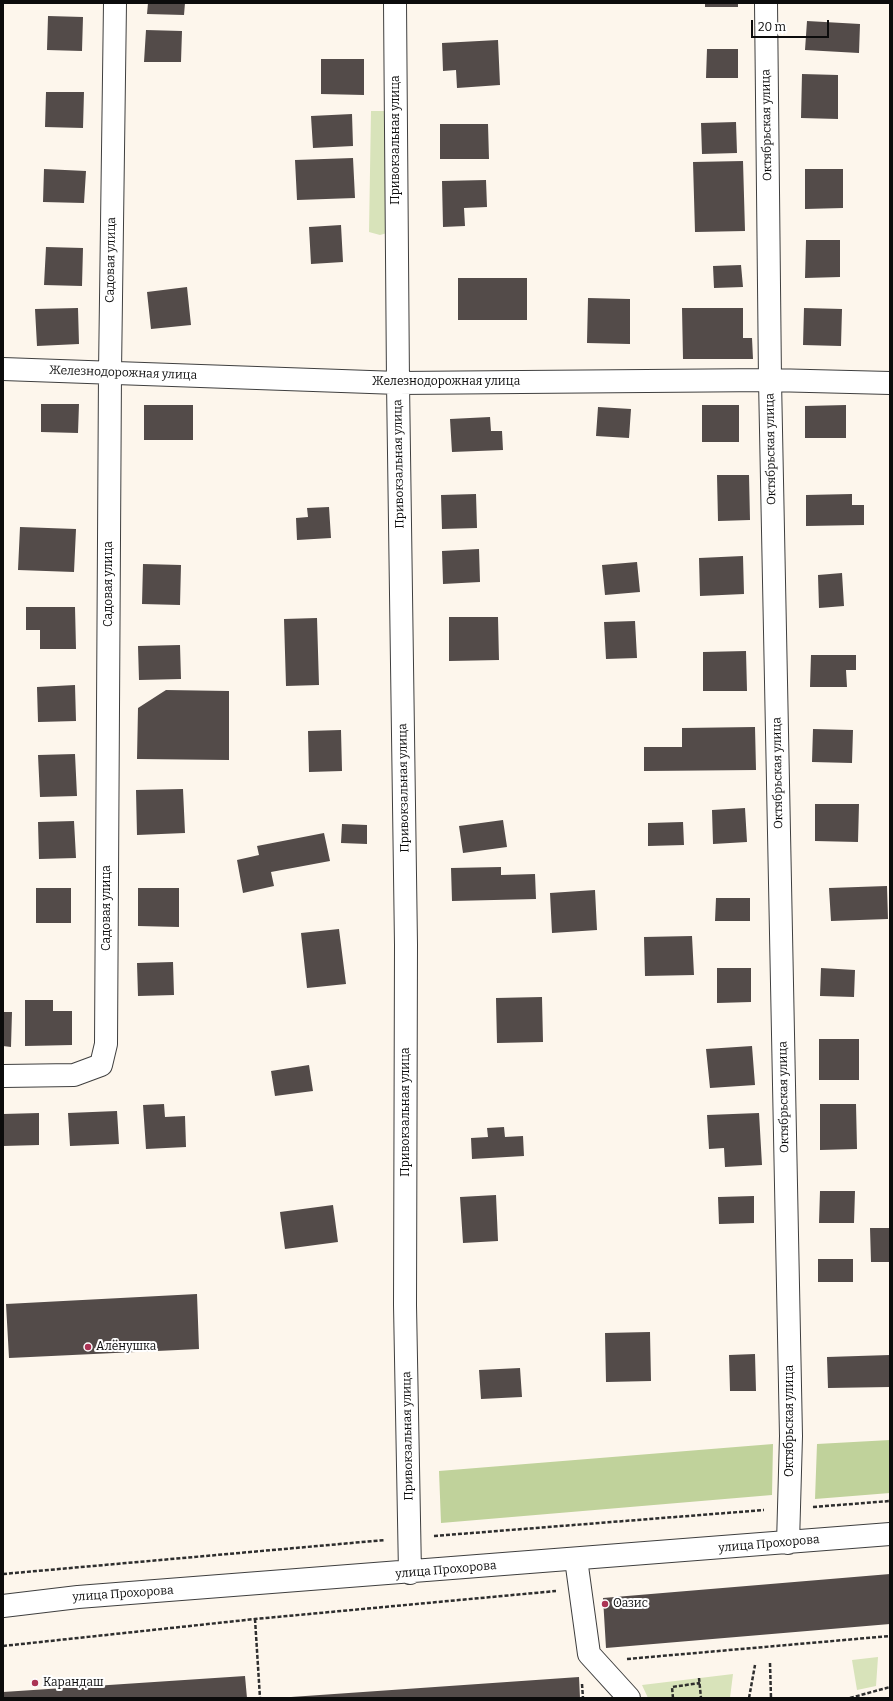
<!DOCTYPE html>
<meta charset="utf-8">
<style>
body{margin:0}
#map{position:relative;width:893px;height:1701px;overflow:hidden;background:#fdf6ec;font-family:Bitter,serif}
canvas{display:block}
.frame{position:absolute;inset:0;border:4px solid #0c0c0c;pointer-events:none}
.scale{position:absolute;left:751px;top:20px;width:78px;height:18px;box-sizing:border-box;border:2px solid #0c0c0c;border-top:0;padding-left:5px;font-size:12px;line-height:14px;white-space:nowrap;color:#0c0c0c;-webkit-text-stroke:3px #fff;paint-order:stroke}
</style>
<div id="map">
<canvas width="893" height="1701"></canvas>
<div class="frame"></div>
<div class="scale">20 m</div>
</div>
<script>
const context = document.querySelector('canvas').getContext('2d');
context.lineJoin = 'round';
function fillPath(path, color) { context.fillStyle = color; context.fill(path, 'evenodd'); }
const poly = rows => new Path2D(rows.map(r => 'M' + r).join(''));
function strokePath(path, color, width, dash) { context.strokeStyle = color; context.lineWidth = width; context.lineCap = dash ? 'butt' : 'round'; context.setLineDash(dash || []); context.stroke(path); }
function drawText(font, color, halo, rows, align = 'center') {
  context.font = font + ' Bitter,serif'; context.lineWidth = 4; context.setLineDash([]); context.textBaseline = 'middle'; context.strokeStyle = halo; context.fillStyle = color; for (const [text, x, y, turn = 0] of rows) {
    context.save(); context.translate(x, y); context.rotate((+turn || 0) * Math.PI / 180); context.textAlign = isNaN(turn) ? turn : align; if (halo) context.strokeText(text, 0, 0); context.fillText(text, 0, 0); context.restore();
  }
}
fillPath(poly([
 [371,111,396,111,394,231,380,235,369,232],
 [878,1657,876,1686,857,1690,852,1660],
 [733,1674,730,1698,648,1698,642,1685]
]), '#d8e3ba');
fillPath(poly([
 [890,1440,890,1493,815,1499,817,1444],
 [773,1444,772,1495,441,1523,439,1471]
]), '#c0d29b');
fillPath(poly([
 [148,3,185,3,184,15,147,14],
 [705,3,738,3,738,7,705,7],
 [48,16,83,17,82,51,47,50],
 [807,21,860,24,859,53,805,50],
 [146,30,182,31,181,62,144,62],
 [498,40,500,85,457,88,456,70,443,71,442,43],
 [707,49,738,49,738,78,706,78],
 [321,59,364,59,364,95,321,94],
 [802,74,838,75,838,119,801,118],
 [46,92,84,92,83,128,45,127],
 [352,114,353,146,313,148,311,116],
 [736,122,737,153,702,154,701,123],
 [440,124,488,124,489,159,440,159],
 [353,158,355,198,297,200,295,160],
 [743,161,745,231,695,232,693,162],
 [44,169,86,171,84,203,43,202],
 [805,169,843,169,843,208,805,209],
 [486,180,487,207,464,208,465,226,443,227,442,181],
 [341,225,343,262,311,264,309,227],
 [806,240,840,240,840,277,805,278],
 [46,247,83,248,82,286,44,285],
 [741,265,743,287,714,288,713,266],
 [458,278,527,278,527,320,458,320],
 [187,287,191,325,151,329,147,292],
 [588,298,630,299,630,344,587,343],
 [78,308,79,344,37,346,35,309],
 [682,308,743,308,743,338,752,338,753,359,683,359],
 [804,308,842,309,841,346,803,345],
 [41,404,79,404,78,433,41,432],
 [144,405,193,405,193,440,144,440],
 [702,405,739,405,739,442,702,442],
 [846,405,846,438,805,438,805,406],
 [598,407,631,409,629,438,596,436],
 [490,417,491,431,502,431,503,450,452,452,450,419],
 [717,475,749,475,750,520,718,521],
 [476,494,477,528,442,529,441,495],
 [852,494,852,505,864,505,864,525,806,526,806,495],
 [329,507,331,538,297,540,296,518,308,517,307,508],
 [20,527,76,529,74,572,18,570],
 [479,549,480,582,443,584,442,551],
 [743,556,744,594,700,596,699,558],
 [637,562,640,592,605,595,602,565],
 [143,564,181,565,180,605,142,604],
 [842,573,844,606,819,608,818,575],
 [26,607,75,607,76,649,40,649,40,630,26,630],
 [449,617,498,617,499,660,449,661],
 [317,618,319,685,286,686,284,619],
 [635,621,637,658,606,659,604,622],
 [180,645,181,679,139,680,138,646],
 [746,651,747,691,703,691,703,652],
 [811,655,856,655,856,670,846,670,847,687,810,687],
 [75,685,76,721,38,722,37,687],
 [166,690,229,691,229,760,137,759,138,708],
 [755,727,756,770,644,771,644,747,682,747,682,728],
 [813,729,853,730,852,763,812,762],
 [341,730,342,771,309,772,308,731],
 [75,754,77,796,40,797,38,755],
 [183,789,185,833,137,835,136,790],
 [815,804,859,804,858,842,815,841],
 [745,808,747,842,713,844,712,810],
 [503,820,507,847,463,853,459,826],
 [74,821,76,858,39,859,38,822],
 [683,822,684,845,648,846,648,823],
 [342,824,367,825,367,844,341,843],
 [324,833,330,861,271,872,274,886,243,893,237,860,259,855,257,846],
 [501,867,501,875,535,874,536,899,452,901,451,868],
 [887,886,888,919,831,921,829,888],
 [36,888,71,888,71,923,36,923],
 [138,888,179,888,179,927,138,926],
 [595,890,597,930,552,933,550,893],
 [716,898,750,898,750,921,715,921],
 [339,929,346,984,307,988,301,933],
 [692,936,694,975,645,976,644,937],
 [173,962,174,995,138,996,137,963],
 [717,968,751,968,751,1002,717,1003],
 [821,968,855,970,854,997,820,996],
 [542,997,543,1042,497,1043,496,998],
 [25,1000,53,1000,53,1011,72,1011,72,1045,25,1046],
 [3,1012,12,1012,11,1047,3,1046],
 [819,1039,859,1039,859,1080,819,1080],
 [752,1046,755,1085,710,1088,706,1049],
 [309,1065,313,1091,275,1096,271,1071],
 [164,1104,165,1117,185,1116,186,1147,146,1149,143,1105],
 [820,1104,856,1104,857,1149,820,1150],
 [117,1111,119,1144,70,1146,68,1113],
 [39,1113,39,1145,3,1146,3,1114],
 [759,1113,762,1165,725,1167,724,1148,709,1149,707,1115],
 [504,1127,505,1137,523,1136,524,1156,472,1159,471,1138,488,1137,487,1128],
 [820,1191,855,1191,854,1223,819,1223],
 [496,1195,498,1241,463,1243,460,1197],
 [754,1196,754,1223,719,1224,718,1197],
 [333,1205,338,1242,285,1249,280,1212],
 [870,1228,890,1228,890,1262,871,1262],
 [818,1259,853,1259,853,1282,818,1282],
 [197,1294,199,1349,9,1358,6,1304],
 [650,1332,651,1381,606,1382,605,1333],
 [755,1354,756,1391,730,1391,729,1355],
 [890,1355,890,1387,828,1388,827,1357],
 [520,1368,522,1397,481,1399,479,1370],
 [890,1574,890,1624,606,1648,603,1598],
 [245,1676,247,1698,3,1698,3,1692],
 [579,1677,580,1698,291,1698,291,1697]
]), '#534b49');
const minor = poly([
 [395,3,398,383,406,945,405,1305,410,1573],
 [766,3,770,380,791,1436,788,1543],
 [3,369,398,383,770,380,890,383],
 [3,1076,74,1075,101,1065,106,1044,110,372,115,3],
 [576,1559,589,1654,629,1698],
 [3,1606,78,1597,890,1534]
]);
strokePath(minor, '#3f3f3f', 24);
strokePath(poly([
 [813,1507,890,1501],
 [434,1536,764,1510],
 [3,1574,385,1540],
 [255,1619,260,1698],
 [3,1646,255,1619,556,1591],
 [627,1659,890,1636],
 [770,1663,771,1698],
 [699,1678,701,1698],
 [582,1684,583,1698],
 [673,1698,672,1687,700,1683],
 [749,1698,755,1665],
 [850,1698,890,1687]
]), '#2e2e2e', 2.5, [4, 2]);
strokePath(minor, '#fff', 22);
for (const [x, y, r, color] of [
 [88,1347,4,"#ab3455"],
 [605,1604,4,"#ab3455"],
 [35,1683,4,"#ab3455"]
]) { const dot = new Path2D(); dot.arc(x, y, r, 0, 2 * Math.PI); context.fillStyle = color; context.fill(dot); strokePath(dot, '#fff', 1.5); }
drawText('12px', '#0c0c0c', '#fff', [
 ["Октябрьская улица",767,125,-91],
 ["Привокзальная улица",396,140,-90],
 ["Садовая улица",111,260,-89],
 ["Железнодорожная улица",123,373,2],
 ["Железнодорожная улица",446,382],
 ["Октябрьская улица",771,449,-91],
 ["Привокзальная улица",399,464,-91],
 ["Садовая улица",109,584,-90],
 ["Октябрьская улица",778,773,-91],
 ["Привокзальная улица",404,788,-91],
 ["Садовая улица",107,908,-90],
 ["Октябрьская улица",784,1097,-91],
 ["Привокзальная улица",406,1112,-90],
 ["Октябрьская улица",790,1421,-90],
 ["Привокзальная улица",408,1436,-91],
 ["улица Прохорова",769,1544,-5],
 ["улица Прохорова",446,1570,-5],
 ["улица Прохорова",123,1594,-4]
]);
drawText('12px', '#0c0c0c', '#fff', [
 ["Алёнушка",96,1347],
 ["Оазис",613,1604],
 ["Карандаш",43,1683]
], 'left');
</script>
